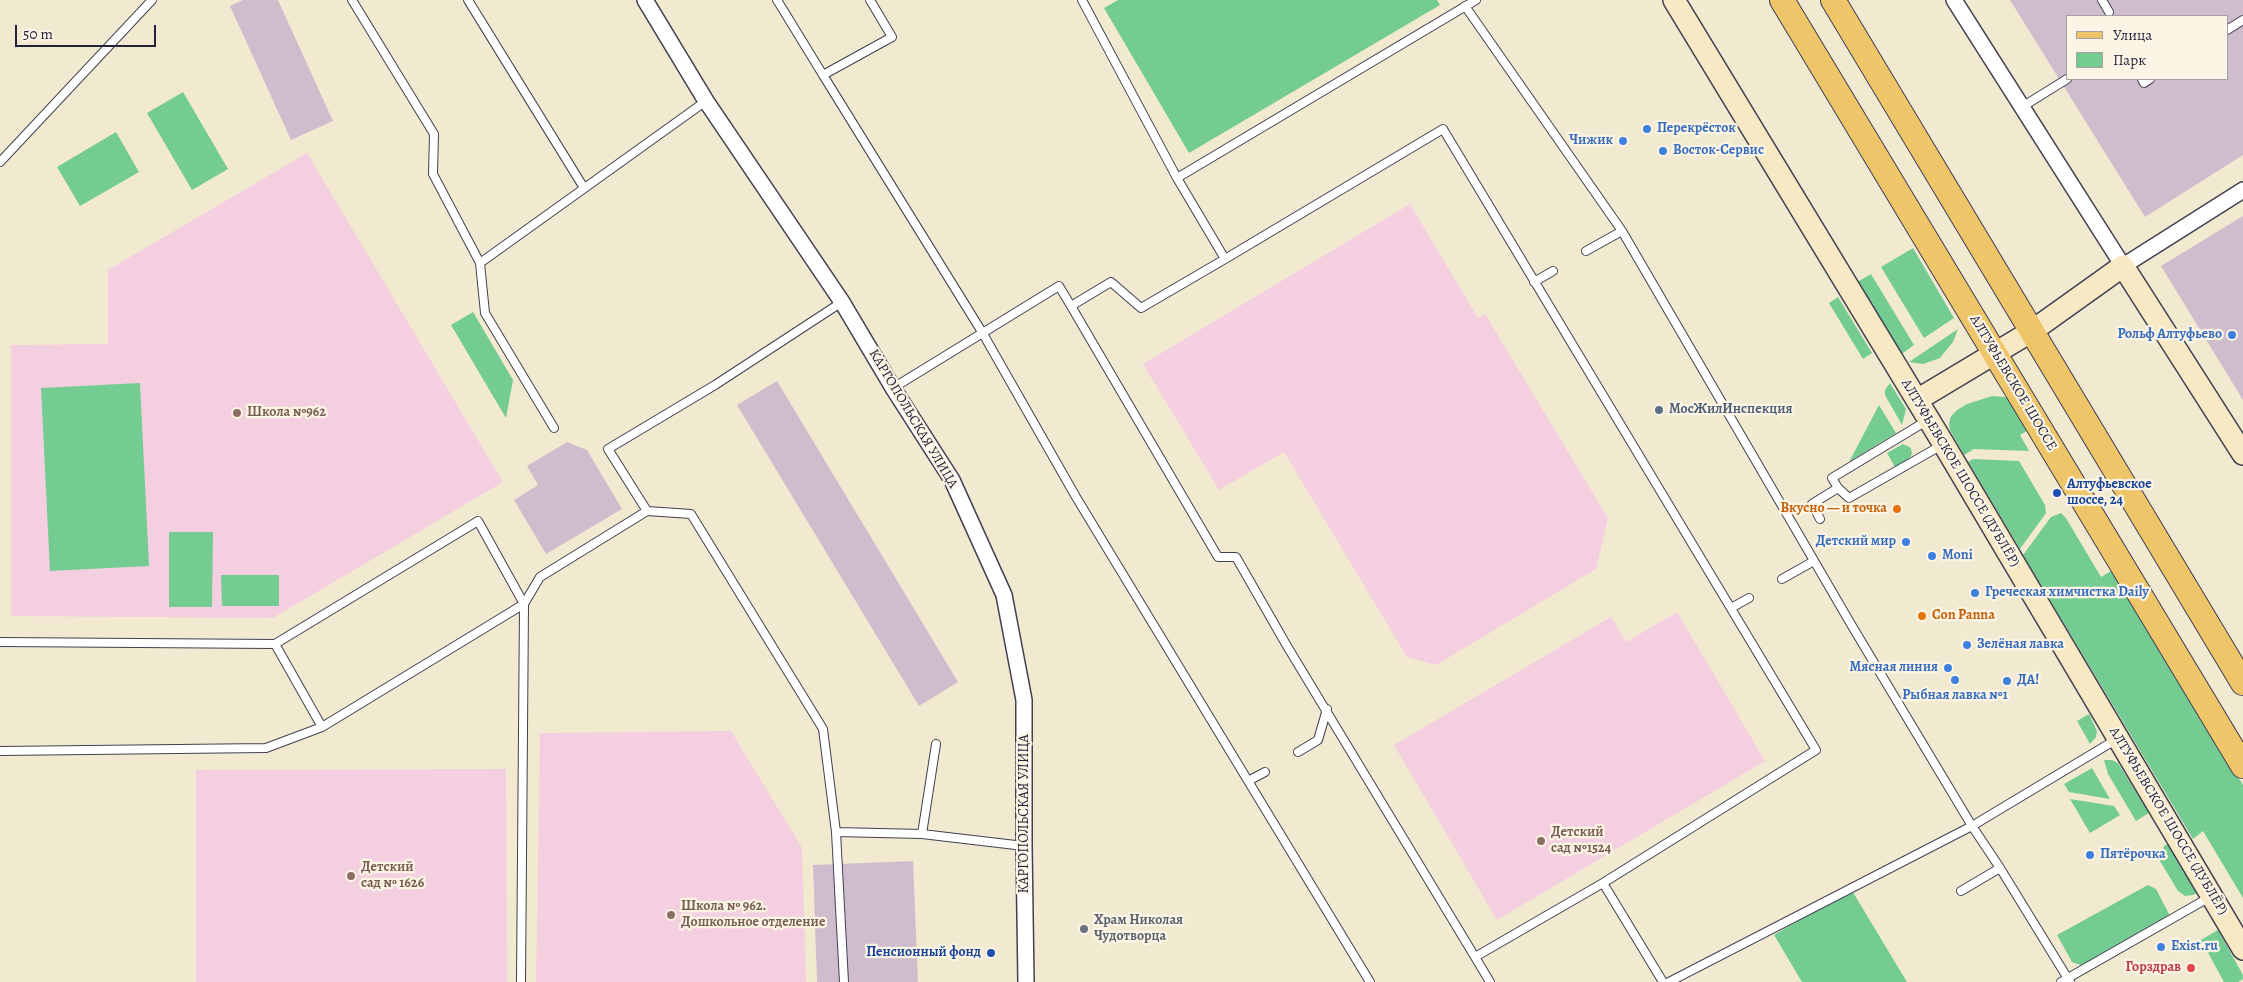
<!DOCTYPE html>
<meta charset="utf-8">
<style>
body{margin:0}
#map{position:relative;width:2243px;height:982px;overflow:hidden;background:#f2ead0;font-family:Alegreya,serif}
canvas{display:block}
.legend{position:absolute;left:2066px;top:15px;width:162px;height:65px;box-sizing:border-box;background:#fcf5e5;border:1px solid #a5a1a1;margin:0;padding:6px 9px;list-style:none;font-size:15px;color:#22223b}
.legend li{display:flex;align-items:center;gap:10px;height:25px}
.legend b{width:25px;border:1px solid #a5a1a1}
.scale{position:absolute;left:15px;top:25px;width:141px;height:22px;box-sizing:border-box;border:2px solid #22223b;border-top:0;padding-left:6px;font-size:15px;line-height:18px;white-space:nowrap;color:#22223b;-webkit-text-stroke:4px #fcf5e5;paint-order:stroke}
</style>
<div id="map">
<canvas width="2243" height="982"></canvas>
<ul class="legend">
<li><b style="height:6px;background:#eec569"></b>Улица</li>
<li><b style="height:14px;background:#74cc92"></b>Парк</li>
</ul>
<div class="scale">50 m</div>
</div>
<script>
const context = document.querySelector('canvas').getContext('2d');
context.lineJoin = 'round';
function fillPath(path, color) { context.fillStyle = color; context.fill(path, 'evenodd'); }
const poly = rows => new Path2D(rows.map(r => 'M' + r).join(''));
function strokePath(path, color, width, dash) { context.strokeStyle = color; context.lineWidth = width; context.lineCap = dash ? 'butt' : 'round'; context.setLineDash(dash || []); context.stroke(path); }
function drawText(font, color, halo, rows, align = 'center') {
  context.font = font + ' Alegreya,serif'; context.lineWidth = 4.5; context.setLineDash([]); context.textBaseline = 'middle'; context.strokeStyle = halo; context.fillStyle = color; for (const [text, x, y, turn = 0] of rows) {
    context.save(); context.translate(x, y); context.rotate((+turn || 0) * Math.PI / 180); context.textAlign = isNaN(turn) ? turn : align; if (halo) context.strokeText(text, 0, 0); context.fillText(text, 0, 0); context.restore();
  }
}
fillPath(poly([
 [307,153,503,482,273,618,11,616,11,345,108,344,108,270],
 [1410,204,1478,318,1485,314,1608,518,1596,569,1436,665,1407,657,1284,452,1219,490,1143,364],
 [1677,612,1765,761,1497,920,1394,745,1611,617,1626,642],
 [731,731,802,848,806,982,536,982,540,733],
 [506,769,507,982,196,982,196,770]
]), '#f3cfdf');
fillPath(poly([
 [243,0,278,0,333,121,291,140,230,6],
 [2010,0,2243,0,2243,155,2145,217],
 [2067,16,2227,16,2227,79,2067,79],
 [2243,216,2243,400,2161,266],
 [777,381,958,682,919,706,737,405],
 [567,442,587,450,622,509,546,554,514,500,538,485,527,466],
 [913,861,918,982,817,982,813,865]
]), '#cfbdce');
fillPath(poly([
 [1118,0,1437,0,1440,5,1189,153,1104,8],
 [183,92,228,169,192,190,147,113],
 [116,132,139,172,80,206,57,167],
 [1913,248,1954,318,1924,338,1881,267],
 [1871,274,1914,345,1899,356,1854,284],
 [1838,297,1872,353,1863,359,1829,303],
 [473,312,513,380,506,418,451,325],
 [1958,329,1953,342,1940,358,1923,364,1909,362],
 [140,383,149,566,50,571,41,388],
 [1890,383,1906,409,1902,425,1885,395,1885,390],
 [1992,396,2005,397,2011,401,2030,429,2020,435,2029,451,1974,449,1964,455,1950,430,1949,423,1951,416,1957,410,1967,404],
 [1879,405,1896,433,1849,462],
 [1903,444,1911,448,1912,454,1909,459,1895,467,1887,453],
 [1973,459,2019,461,2045,505,2046,513,2020,549,1968,462],
 [2061,513,2066,518,2101,577,2114,569,2243,785,2243,898,2203,831,2193,839,2023,555,2051,517],
 [169,532,213,532,212,607,169,607],
 [221,575,279,575,279,606,222,606],
 [2089,714,2097,731,2096,737,2090,744,2077,721],
 [2104,760,2112,760,2118,763,2149,813,2136,821,2108,774],
 [2092,768,2110,799,2069,792,2064,784],
 [2070,799,2114,806,2120,815,2090,833],
 [2168,844,2197,893,2193,895,2185,896,2178,891,2160,861,2164,846],
 [2148,885,2156,889,2170,916,2083,966,2072,962,2057,935],
 [1851,889,1907,982,1802,982,1774,935],
 [2218,930,2243,975,2243,979,2238,982,2224,982,2201,940]
]), '#74cc92');
const lane = poly([
 [352,0,434,134,433,174,480,263],
 [468,0,584,188],
 [777,0,823,75],
 [870,0,892,37,823,75,982,332,1076,497,1370,982],
 [1082,0,1177,178,1476,0],
 [2102,0,2109,12],
 [1465,6,1622,231,1852,626,1972,826,2000,868,2070,982],
 [2227,30,2243,20],
 [2142,79,2144,83,2150,79],
 [2022,107,2067,79],
 [0,162,152,0],
 [1586,251,1622,231],
 [1225,259,1443,129,1816,750,1603,883,1663,982],
 [1534,282,1553,271],
 [1071,306,1218,557,1236,557,1287,646,1475,957],
 [893,388,1059,286,1071,306,1111,282,1141,308,1225,259,1177,178],
 [1928,420,1832,478,1838,488,1849,498,1942,445],
 [554,428,485,313,480,263,706,101],
 [647,511,691,514,823,729,836,832,922,834],
 [1820,519,1812,504,1838,488],
 [1782,579,1814,561],
 [1731,608,1749,598],
 [0,642,275,644,478,521,524,604,521,982],
 [275,644,322,727],
 [936,744,922,834,1024,846],
 [0,751,266,748,322,727,524,604,540,577,647,511,608,449,715,385,842,302],
 [1298,752,1318,740,1327,709],
 [1248,781,1265,772],
 [836,832,844,982],
 [1961,891,2000,868],
 [1490,982,1475,957,1603,883],
 [1669,982,1972,826,2117,739],
 [2061,982,2210,897]
]);
const street = poly([
 [645,0,706,101,842,302,893,388,952,480,1004,595,1024,700,1024,846,1026,982],
 [1954,0,2123,266,2243,190]
]);
const secondary = poly([
 [1674,0,1943,443,2243,949],
 [1917,400,2032,331,2123,266,2243,454]
]);
const primary = poly([
 [1782,0,2243,766],
 [1833,0,2243,683]
]);
strokePath(lane, '#414051', 10);
strokePath(street, '#414051', 18);
strokePath(secondary, '#414051', 24);
strokePath(primary, '#414051', 26);
strokePath(lane, '#fff', 8);
strokePath(street, '#fff', 15);
strokePath(secondary, '#f8e8c3', 21);
strokePath(primary, '#eec569', 24);
for (const [x, y, r, color] of [
 [1647,129,5,"#3f7fe0"],
 [1623,141,5,"#3f7fe0"],
 [1663,151,5,"#3f7fe0"],
 [2232,335,5,"#3f7fe0"],
 [1659,410,5,"#5c6f8a"],
 [237,413,5,"#8d6e63"],
 [2057,493,5,"#1a4fb4"],
 [1897,509,5,"#e8710a"],
 [1906,542,5,"#3f7fe0"],
 [1932,556,5,"#3f7fe0"],
 [1975,593,5,"#3f7fe0"],
 [1922,616,5,"#e8710a"],
 [1967,645,5,"#3f7fe0"],
 [1948,668,5,"#3f7fe0"],
 [1955,680,5,"#3f7fe0"],
 [2007,681,5,"#3f7fe0"],
 [1541,841,5,"#8d6e63"],
 [2090,855,5,"#3f7fe0"],
 [351,876,5,"#8d6e63"],
 [671,915,5,"#8d6e63"],
 [1084,929,5,"#6b7280"],
 [2161,947,5,"#3f7fe0"],
 [991,953,5,"#1a4fb4"],
 [2191,968,5,"#e0444e"]
]) { const dot = new Path2D(); dot.arc(x, y, r, 0, 2 * Math.PI); context.fillStyle = color; context.fill(dot); strokePath(dot, '#fcf5e5', 2); }
drawText('bold 14px', '#366cbe', '#fcf5e5', [
 ["Перекрёсток",1657,129],
 ["Чижик",1613,141,"right"],
 ["Восток-Сервис",1673,151],
 ["Рольф Алтуфьево",2222,335,"right"],
 ["Детский мир",1896,542,"right"],
 ["Moni",1942,556],
 ["Греческая химчистка Daily",1985,593],
 ["Зелёная лавка",1977,645],
 ["Мясная линия",1938,668,"right"],
 ["ДА!",2017,681],
 ["Рыбная лавка №1",1955,696,"center"],
 ["Пятёрочка",2100,855],
 ["Exist.ru",2171,947]
], 'left');
drawText('14px', '#22223b', '#fcf5e5', [
 ["АЛТУФЬЕВСКОЕ ШОССЕ",2013,383,59],
 ["КАРГОПОЛЬСКАЯ УЛИЦА",913,419,59],
 ["АЛТУФЬЕВСКОЕ ШОССЕ (ДУБЛЁР)",1960,473,59],
 ["КАРГОПОЛЬСКАЯ УЛИЦА",1025,814,-90],
 ["АЛТУФЬЕВСКОЕ ШОССЕ (ДУБЛЁР)",2168,821,59]
]);
drawText('bold 14px', '#4e5e75', '#fcf5e5', [
 ["МосЖилИнспекция",1669,410]
], 'left');
drawText('bold 14px', '#785e54', '#fcf5e5', [
 ["Школа №962",247,413],
 ["Детский",1551,833],
 ["сад №1524",1551,849],
 ["Детский",361,868],
 ["сад № 1626",361,884],
 ["Школа № 962.",681,907],
 ["Дошкольное отделение",681,923]
], 'left');
drawText('bold 14px', '#164399', '#fcf5e5', [
 ["Алтуфьевское",2067,485],
 ["шоссе, 24",2067,501],
 ["Пенсионный фонд",981,953,"right"]
], 'left');
drawText('bold 14px', '#c56008', '#fcf5e5', [
 ["Вкусно — и точка",1887,509],
 ["Con Panna",1932,616,"left"]
], 'right');
drawText('bold 14px', '#5b616d', '#fcf5e5', [
 ["Храм Николая",1094,921],
 ["Чудотворца",1094,937]
], 'left');
drawText('bold 14px', '#be3a42', '#fcf5e5', [
 ["Горздрав",2181,968]
], 'right');
</script>
